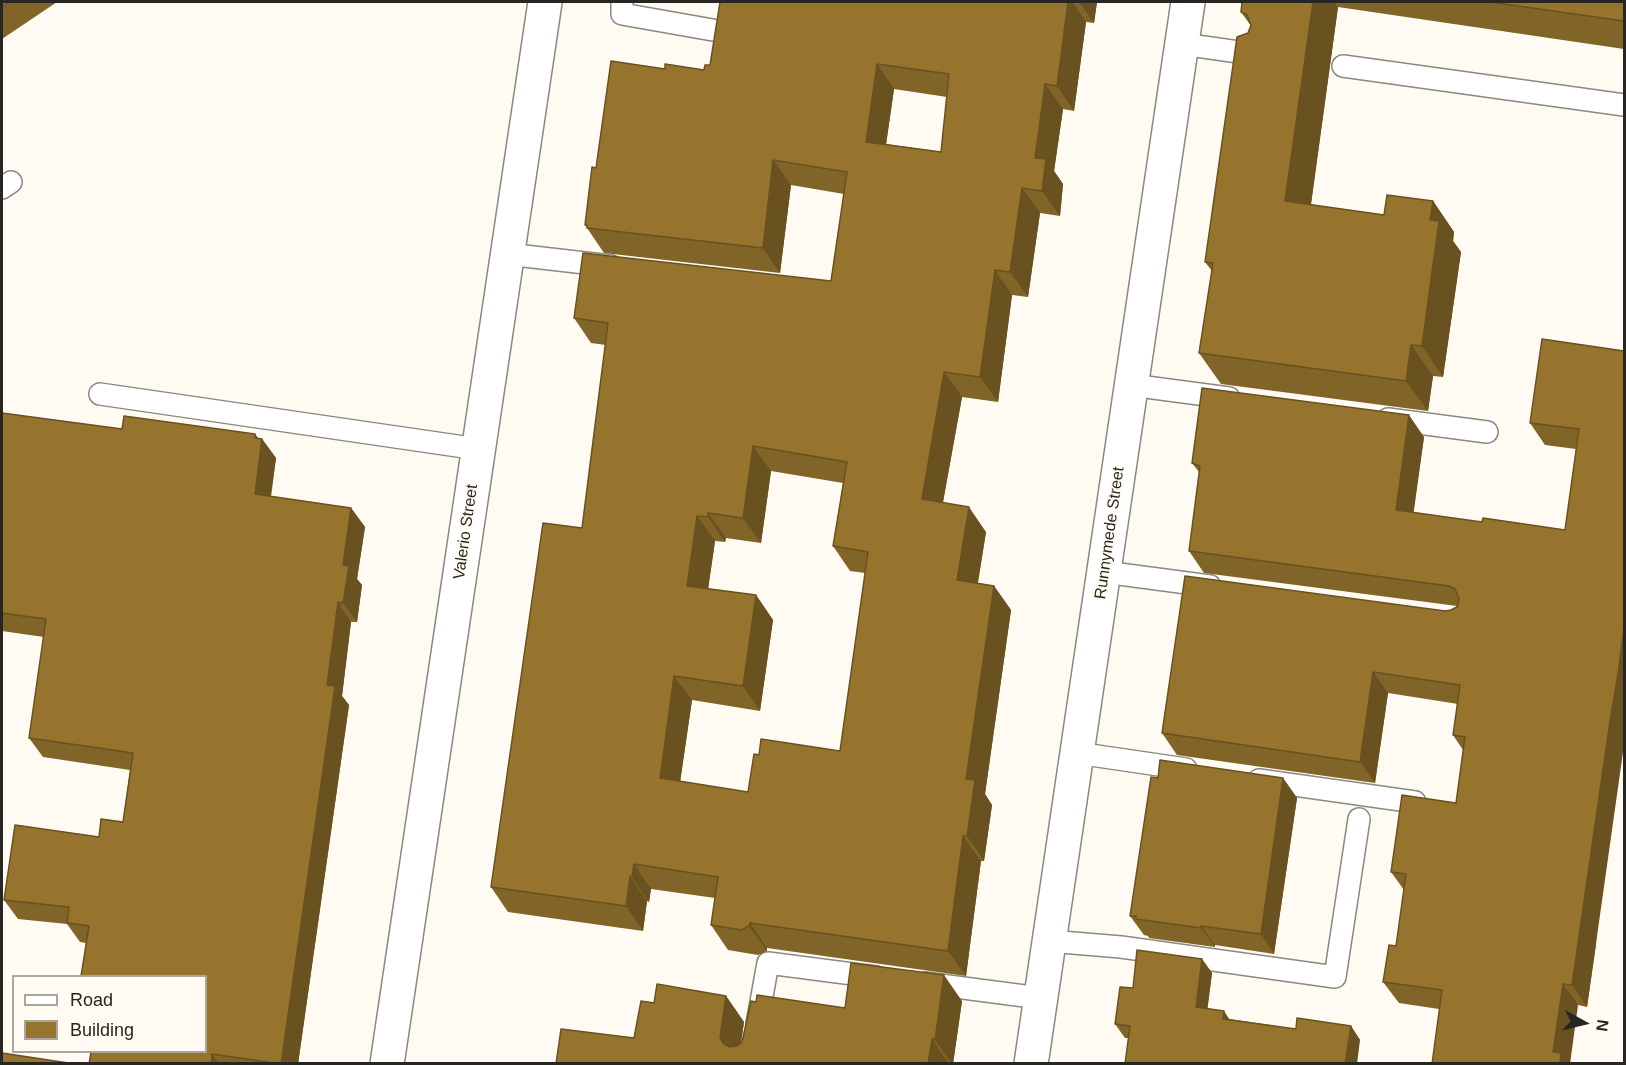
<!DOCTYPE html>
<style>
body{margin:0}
#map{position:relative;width:1626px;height:1065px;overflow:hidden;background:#fffbf3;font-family:Arial,sans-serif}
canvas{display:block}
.frame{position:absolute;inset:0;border:3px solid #282622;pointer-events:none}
.legend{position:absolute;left:12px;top:975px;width:195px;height:78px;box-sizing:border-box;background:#fffbf3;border:2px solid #a9a69f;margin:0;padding:8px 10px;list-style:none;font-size:18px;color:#282622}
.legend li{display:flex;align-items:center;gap:12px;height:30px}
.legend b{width:30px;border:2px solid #a9a69f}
.north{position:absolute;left:1554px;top:993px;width:60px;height:60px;-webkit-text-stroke:4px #fffbf3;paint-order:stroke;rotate:98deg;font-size:16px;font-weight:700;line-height:24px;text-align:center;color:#282622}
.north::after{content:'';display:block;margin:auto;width:21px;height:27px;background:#282622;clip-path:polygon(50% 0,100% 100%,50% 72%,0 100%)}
</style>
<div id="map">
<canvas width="1626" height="1065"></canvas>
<div class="frame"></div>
<ul class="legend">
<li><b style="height:8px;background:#fff"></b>Road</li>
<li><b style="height:16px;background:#96742e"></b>Building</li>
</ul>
<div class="north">N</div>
</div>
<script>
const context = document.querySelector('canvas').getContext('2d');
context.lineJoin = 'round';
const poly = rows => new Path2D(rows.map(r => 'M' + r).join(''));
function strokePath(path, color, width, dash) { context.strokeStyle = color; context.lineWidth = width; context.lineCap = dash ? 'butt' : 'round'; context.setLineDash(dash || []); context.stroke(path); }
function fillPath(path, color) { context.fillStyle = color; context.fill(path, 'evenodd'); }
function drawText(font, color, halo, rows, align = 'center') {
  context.font = font + ' Arial,sans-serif'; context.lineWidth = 4.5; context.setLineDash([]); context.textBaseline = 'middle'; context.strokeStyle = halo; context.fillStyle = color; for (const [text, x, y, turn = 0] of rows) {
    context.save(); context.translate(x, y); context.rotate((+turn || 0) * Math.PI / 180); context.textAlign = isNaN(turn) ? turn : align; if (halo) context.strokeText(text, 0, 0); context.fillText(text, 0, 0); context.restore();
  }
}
const service = poly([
 [622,2,622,14,724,32],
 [1182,44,1260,55],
 [1343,66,1624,105],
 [2,188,11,182],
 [507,254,611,266],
 [1131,385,1229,398],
 [100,394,478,449],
 [1388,419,1487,432],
 [1104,572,1210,586],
 [1077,753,1186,769],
 [1259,780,1415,802],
 [1049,941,1121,947,1335,977,1359,819],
 [925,983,1040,998],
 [757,1024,768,963,876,977]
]);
const minor = poly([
 [387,1064,545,2],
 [1031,1064,1188,2]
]);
strokePath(service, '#8c877f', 24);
strokePath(minor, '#8c877f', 36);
strokePath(service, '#fff', 21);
strokePath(minor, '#fff', 33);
fillPath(poly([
 [2,2,57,2,2,39],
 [720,2,1097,2,1094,23,1086,22,1074,111,1063,109,1054,171,1063,184,1060,216,1040,213,1028,297,1012,295,998,402,962,397,943,502,986,532,978,583,994,586,1011,610,985,794,992,805,984,861,981,861,966,976,767,948,767,951,758,955,728,950,711,925,715,898,651,889,649,902,647,901,643,931,508,912,491,887,582,528,606,345,591,343,574,318,831,281,844,194,791,185,780,273,604,253,585,225,596,168,665,69,704,70,710,65],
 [894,89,947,97,941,152,886,144],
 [771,471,843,483,833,546,850,571,865,573,840,751,759,755,748,792,680,782,692,700,760,711,773,620,756,595,708,589,715,541,725,542,726,538,761,543],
 [1242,2,1624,2,1624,49,1338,7,1311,205,1384,215,1433,201,1454,232,1453,241,1461,252,1443,377,1433,376,1428,411,1221,384,1199,353,1212,271,1205,262,1251,26,1241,12],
 [1624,351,1596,945,1587,1007,1578,1005,1439,1009,1399,1003,1383,982,1396,946,1404,890,1391,872,1456,803,1463,750,1453,735,1458,704,1388,693,1375,783,1177,755,1162,733,1445,611,1451,610,1457,606,1204,573,1189,551,1199,472,1192,463,1424,437,1413,513,1482,522,1565,530,1576,449,1545,445,1530,423],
 [2,413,122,429,262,439,276,458,271,497,351,508,365,527,357,579,362,585,357,622,351,622,342,696,349,705,298,1064,89,1064,206,1052,86,943,80,942,67,924,18,919,4,900,123,822,130,770,43,757,29,738,44,637,2,631],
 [1158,778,1283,778,1297,798,1274,954,1215,945,1215,947,1149,938,1148,936,1144,935,1130,916],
 [1202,959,1212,973,1207,1009,1230,1019,1296,1029,1351,1026,1360,1040,1125,1038,1115,1024,1133,988],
 [726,996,744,1022,741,1043,742,1042,756,1002,845,1008,962,1001,953,1064,556,1064,634,1038,654,1003]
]), '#816428');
fillPath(poly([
 [1068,2,1072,2,1086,22,1074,111,1057,86],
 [1079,2,1097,2,1094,23],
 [1313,2,1334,2,1338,7,1307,232,1285,201],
 [877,64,894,89,883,166,866,142],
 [1045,84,1063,109,1054,171,1063,184,1060,216,1042,191,1035,158],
 [773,160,791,185,780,273,763,248],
 [1022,188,1040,213,1028,297,1010,272],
 [1433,201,1454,232,1453,241,1461,252,1443,377,1422,346,1430,220],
 [995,270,1012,295,998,402,980,377],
 [1411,345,1433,376,1428,411,1406,381],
 [944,372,962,397,939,524,922,499],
 [1409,415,1424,437,1411,532,1396,510],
 [255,434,262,443,262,439,276,458,268,514,255,494],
 [753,446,771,471,761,543,743,518],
 [969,507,986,532,974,605,957,580],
 [351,508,365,527,357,579,362,585,357,622,343,603,343,565],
 [708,513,726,538,725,542,708,517],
 [697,516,715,541,705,611,687,586],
 [994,586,1011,610,985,794,992,805,984,861,967,836,966,779],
 [756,595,773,620,760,711,743,686],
 [338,602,351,622,342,696,349,705,298,1064,281,1064],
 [1624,628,1624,745,1587,1007,1572,985,1610,721],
 [1373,672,1388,693,1375,783,1360,762],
 [674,676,692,700,677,803,660,778],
 [1283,778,1297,798,1274,954,1261,934],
 [963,836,981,861,966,976,948,951],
 [634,864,651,889,649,902,632,877],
 [630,876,647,901,643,931,626,906],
 [750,923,767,948,767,951,749,926],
 [1201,926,1215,945,1215,947,1201,928],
 [1202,959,1212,973,1206,1021,1196,1007],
 [944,975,962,1001,953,1064,952,1064,935,1040],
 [1563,984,1578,1005,1570,1064,1560,1064,1553,1052],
 [726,996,744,1022,738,1064,720,1038],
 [1224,1011,1233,1025,1223,1019],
 [1351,1026,1360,1040,1357,1064,1345,1064],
 [932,1039,949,1064,928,1064],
 [212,1054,219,1064,211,1064]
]), '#695120');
const building = poly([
 [2,2,9,2,2,7,2,2],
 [720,2,1068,2,1057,86,1045,84,1035,158,1046,159,1042,191,1022,188,1010,272,995,270,980,377,944,372,922,499,969,507,957,580,994,586,966,779,975,780,967,836,963,836,948,951,750,923,749,926,741,930,711,925,718,877,634,864,632,877,630,876,626,906,491,887,543,523,582,528,608,323,574,318,583,253,831,281,847,172,773,160,763,248,587,228,587,225,585,225,592,167,596,168,611,61,665,69,665,64,704,70,705,65,710,65,720,2],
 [877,64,949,74,941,152,866,142,877,64],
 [753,446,847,462,833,546,868,552,840,751,761,739,759,755,754,754,748,792,660,778,674,676,743,686,756,595,687,586,697,516,708,517,708,513,743,518,753,446],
 [1242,2,1313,2,1285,201,1384,215,1387,195,1433,201,1430,220,1439,221,1422,346,1411,345,1406,381,1199,353,1213,263,1205,262,1237,37,1248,33,1251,25,1247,15,1241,12,1242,2],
 [1490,2,1624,2,1624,21,1490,2],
 [1542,339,1624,351,1624,628,1618,674,1610,721,1572,985,1563,984,1553,1052,1561,1053,1560,1064,1432,1064,1442,990,1383,982,1389,945,1396,946,1406,874,1391,872,1402,795,1456,803,1465,737,1453,735,1460,685,1373,672,1360,762,1162,733,1185,576,1445,611,1451,610,1457,607,1459,599,1455,589,1449,586,1189,551,1200,466,1192,463,1202,388,1409,415,1396,510,1482,522,1483,518,1565,530,1579,429,1530,423,1542,339],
 [2,413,122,429,124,416,255,434,255,438,262,439,255,494,351,508,343,565,349,566,343,603,338,602,327,685,335,686,281,1064,212,1054,211,1064,89,1064,91,1052,206,1052,206,976,81,976,89,926,67,923,69,907,4,900,15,825,99,837,101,819,123,822,133,753,29,738,46,619,2,613,2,413],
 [1160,760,1283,778,1261,934,1201,926,1201,928,1136,919,1136,916,1130,916,1151,777,1158,778,1160,760],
 [1137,950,1202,959,1196,1007,1224,1011,1223,1019,1296,1029,1297,1018,1351,1026,1345,1064,1125,1064,1130,1026,1115,1024,1120,987,1133,988,1137,950],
 [851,963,944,975,935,1040,932,1039,928,1064,556,1064,561,1029,634,1038,641,1001,654,1003,657,984,726,996,720,1038,724,1044,730,1047,737,1046,742,1042,751,1001,756,1002,757,995,845,1008,851,963],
 [2,1053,75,1064,2,1064,2,1053]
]);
fillPath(building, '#96742e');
strokePath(building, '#695120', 1.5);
drawText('16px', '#282622', '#fffbf3', [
 ["Valerio Street",466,532,-82],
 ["Runnymede Street",1110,533,-82]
]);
</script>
